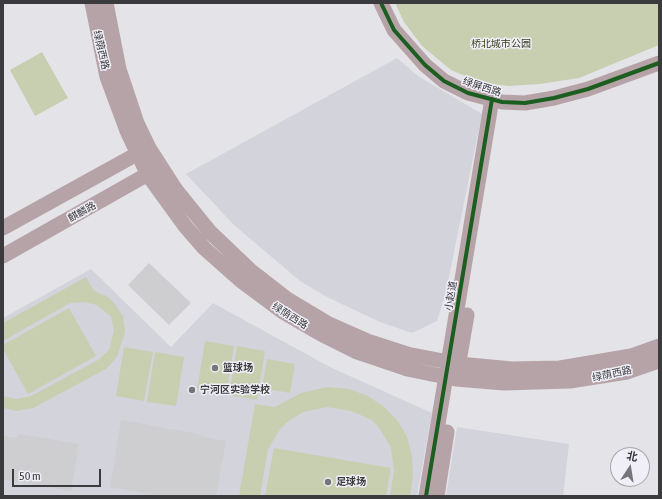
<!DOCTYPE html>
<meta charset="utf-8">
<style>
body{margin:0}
#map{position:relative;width:662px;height:499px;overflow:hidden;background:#e4e4e8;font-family:"Asap Condensed","Noto Sans SC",sans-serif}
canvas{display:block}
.frame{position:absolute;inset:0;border:4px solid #3b3b3e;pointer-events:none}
.north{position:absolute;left:610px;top:447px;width:40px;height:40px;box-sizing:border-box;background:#f0eff7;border:1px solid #a8a7ad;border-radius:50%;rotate:12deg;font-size:11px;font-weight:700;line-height:16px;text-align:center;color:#3b3b3e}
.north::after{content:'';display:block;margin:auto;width:14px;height:18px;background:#76767a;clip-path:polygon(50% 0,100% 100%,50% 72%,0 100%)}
.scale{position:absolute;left:12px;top:469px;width:89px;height:18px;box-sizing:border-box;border:2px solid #3b3b3e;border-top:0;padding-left:5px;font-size:12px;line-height:14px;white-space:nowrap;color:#3b3b3e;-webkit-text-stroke:3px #f0eff7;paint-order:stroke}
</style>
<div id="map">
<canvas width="662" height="499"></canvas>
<div class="frame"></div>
<div class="north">北</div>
<div class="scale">50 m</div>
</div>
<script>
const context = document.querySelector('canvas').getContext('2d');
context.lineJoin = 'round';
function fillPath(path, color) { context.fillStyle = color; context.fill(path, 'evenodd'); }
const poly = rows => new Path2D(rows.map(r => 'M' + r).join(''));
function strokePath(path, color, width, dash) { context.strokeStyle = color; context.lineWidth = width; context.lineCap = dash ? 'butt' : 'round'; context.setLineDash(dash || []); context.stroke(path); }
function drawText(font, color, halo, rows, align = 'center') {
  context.font = font + ' "Asap Condensed","Noto Sans SC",sans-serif'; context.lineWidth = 3; context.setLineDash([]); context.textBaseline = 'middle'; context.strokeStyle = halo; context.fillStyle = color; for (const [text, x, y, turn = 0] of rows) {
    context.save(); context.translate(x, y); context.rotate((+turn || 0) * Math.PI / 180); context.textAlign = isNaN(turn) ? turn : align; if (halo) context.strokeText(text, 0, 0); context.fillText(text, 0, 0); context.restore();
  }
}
fillPath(poly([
 [397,58,418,76,482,114,446,292,437,321,412,333,380,322,327,297,300,281,234,225,186,174],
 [91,269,171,347,213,303,330,367,432,413,417,496,3,496,3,318],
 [457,427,569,444,563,496,446,496]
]), '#d3d3dc');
fillPath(poly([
 [395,3,659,3,659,45,579,78,540,84,509,86,481,83,451,70,422,46,404,22],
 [42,52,68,98,35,116,10,70],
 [86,277,93,290,108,297,114,303,123,316,125,332,117,357,106,369,33,408,17,411,3,408,3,396,16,399,31,396,98,360,109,350,114,331,111,317,97,305,84,302,70,303,3,341,3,323],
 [69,308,96,356,28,394,3,349,3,345],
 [205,341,234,346,226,395,197,390],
 [237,346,265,351,257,400,229,395],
 [124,347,153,352,144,401,116,396],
 [155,352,184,357,176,406,147,402],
 [267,359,295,364,290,393,262,388],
 [327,387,349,389,368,396,383,406,398,421,407,437,412,456,413,476,410,496,390,496,394,471,391,448,380,429,372,420,351,411,327,407,303,412,286,423,279,431,268,449,260,496,239,496,255,404,275,407,301,393],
 [274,448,391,468,386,496,265,496]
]), '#c8cfb1');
fillPath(poly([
 [149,263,191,303,169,325,128,285],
 [121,420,199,434,199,436,226,441,216,496,161,496,110,487],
 [19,434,79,444,71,491,3,479,3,436,18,438]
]), '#cecdd0');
strokePath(poly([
 [92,3,107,77,127,131,148,175,185,226,204,248,240,280,283,312,321,334,357,352,407,369,456,379,504,383,570,381,627,372,659,361],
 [106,3,119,69,137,123,149,148,176,190,210,232,251,271,287,299,327,323,370,342,407,354,459,364,512,369,560,368,631,356,659,346],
 [381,3,394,30,425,65,444,81,468,93,502,102,525,103,554,98,588,89,659,63],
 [3,228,146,149],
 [3,256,155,170],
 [457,373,467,315],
 [426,496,492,99],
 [437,496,447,432]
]), '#b6a3a7', 15);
strokePath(poly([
 [381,3,394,30,425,65,444,81,468,93,502,102,525,103,554,98,588,89,659,63],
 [426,496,492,99]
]), '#1b5e20', 4);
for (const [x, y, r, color] of [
 [215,368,4,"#76767a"],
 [192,390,4,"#76767a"],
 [328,482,4,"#76767a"]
]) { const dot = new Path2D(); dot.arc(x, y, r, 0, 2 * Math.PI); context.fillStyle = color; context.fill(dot); strokePath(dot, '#f0eff7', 1.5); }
drawText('10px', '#363c17', '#f0eff7', [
 ["桥北城市公园",501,44]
]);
drawText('10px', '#3b3b3e', '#f0eff7', [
 ["绿荫西路",101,50,77],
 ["绿屏西路",482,87,18],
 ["麒麟路",82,212,-29],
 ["小赵道",451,296,-81],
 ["绿荫西路",290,316,32],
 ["绿荫西路",612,374,-12]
]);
drawText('bold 10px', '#3b3b3e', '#f0eff7', [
 ["篮球场",223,368],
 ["宁河区实验学校",200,390],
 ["足球场",336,482]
], 'left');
</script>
